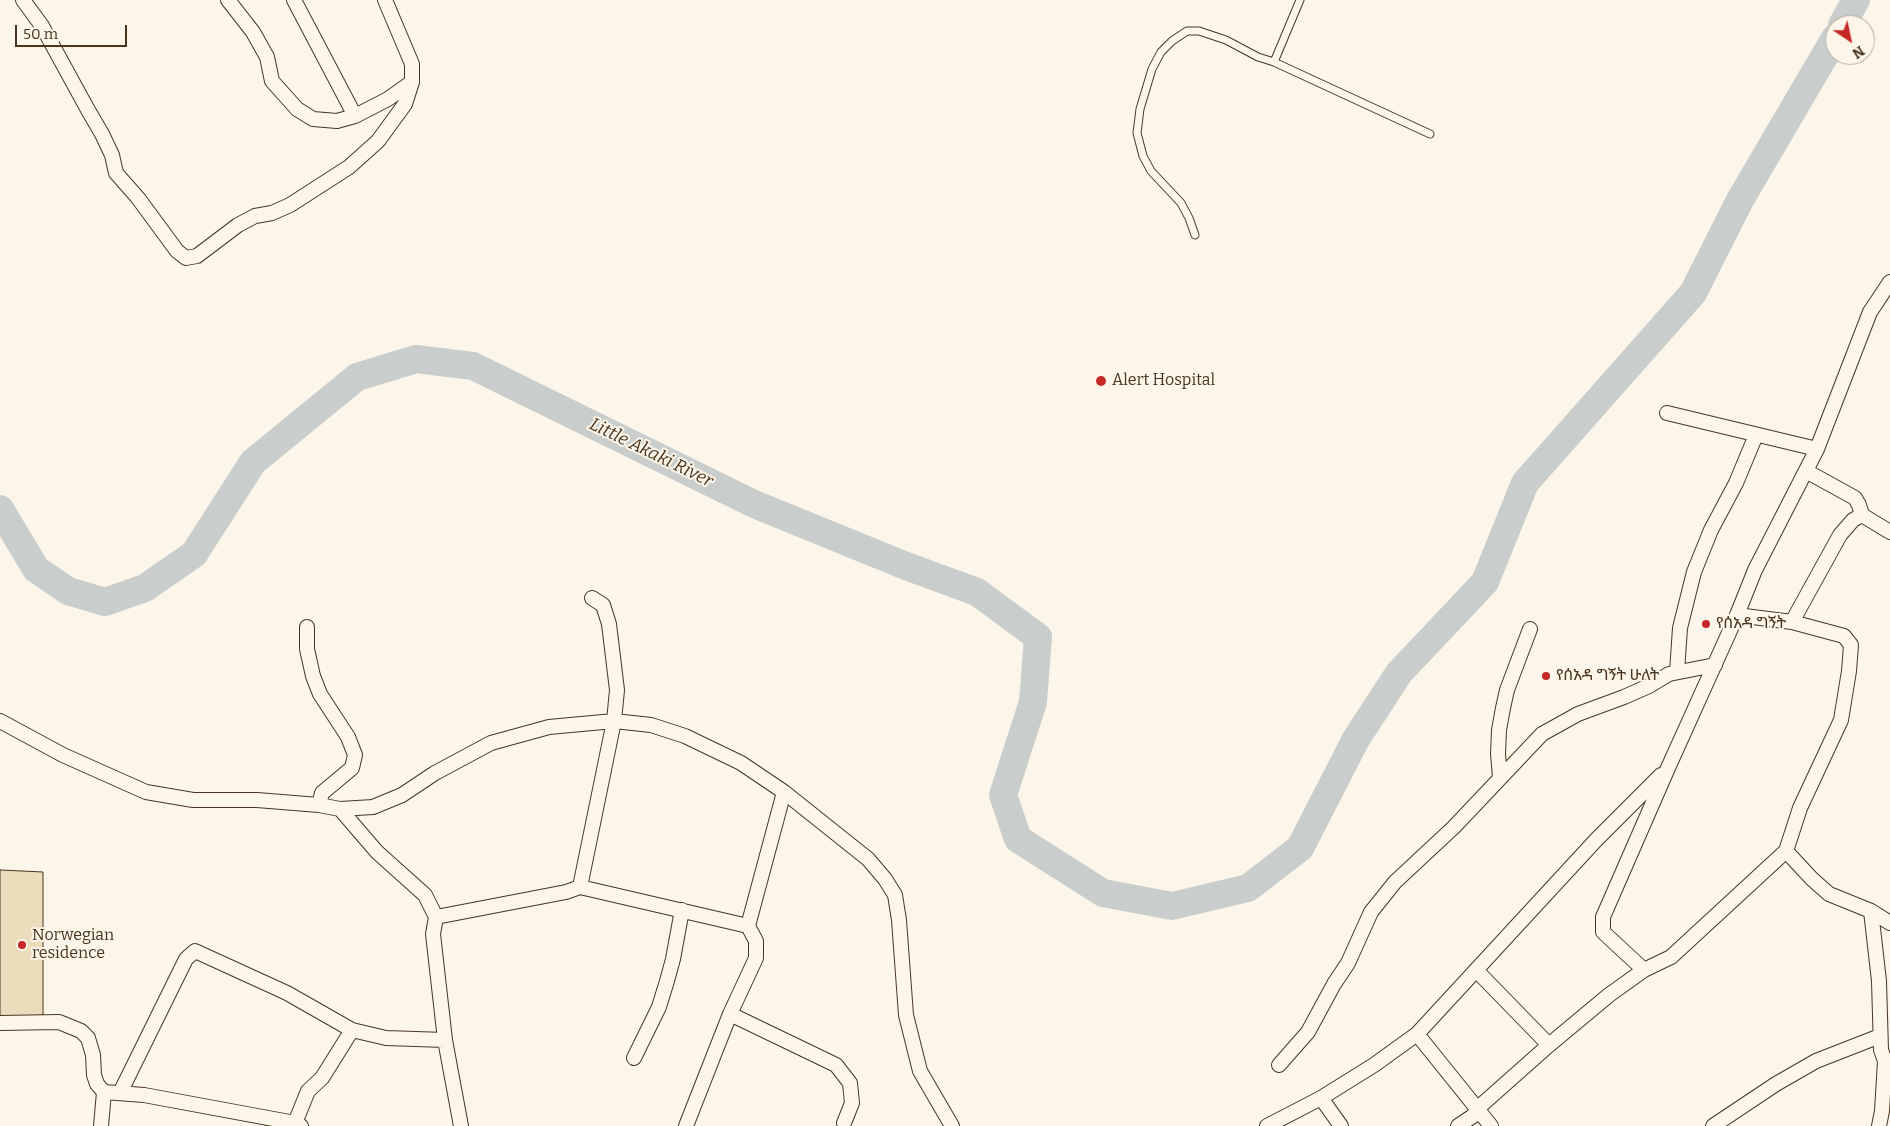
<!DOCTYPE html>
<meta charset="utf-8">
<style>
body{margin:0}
#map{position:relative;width:1890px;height:1126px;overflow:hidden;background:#fbf6e9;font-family:Bitter,serif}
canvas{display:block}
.north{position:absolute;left:1825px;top:15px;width:50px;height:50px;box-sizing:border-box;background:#fbf6e9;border:1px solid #b4a999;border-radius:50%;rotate:146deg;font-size:14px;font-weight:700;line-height:20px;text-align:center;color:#4a3520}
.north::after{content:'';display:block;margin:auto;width:18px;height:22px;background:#c62828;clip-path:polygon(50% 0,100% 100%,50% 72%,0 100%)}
.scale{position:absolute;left:15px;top:25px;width:112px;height:22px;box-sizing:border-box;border:2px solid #4a3520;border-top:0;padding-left:6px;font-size:15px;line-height:18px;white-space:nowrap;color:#4a3520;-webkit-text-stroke:4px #fbf6e9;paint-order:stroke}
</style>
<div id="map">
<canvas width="1890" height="1126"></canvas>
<div class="north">N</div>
<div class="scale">50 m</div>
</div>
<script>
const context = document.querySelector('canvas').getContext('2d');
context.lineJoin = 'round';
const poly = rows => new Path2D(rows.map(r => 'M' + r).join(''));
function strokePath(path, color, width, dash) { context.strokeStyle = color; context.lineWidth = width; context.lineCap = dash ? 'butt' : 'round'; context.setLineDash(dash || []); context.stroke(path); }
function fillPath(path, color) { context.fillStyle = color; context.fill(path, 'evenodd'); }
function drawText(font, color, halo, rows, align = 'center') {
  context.font = font + ' Bitter,"Noto Sans Ethiopic",serif'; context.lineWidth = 4; context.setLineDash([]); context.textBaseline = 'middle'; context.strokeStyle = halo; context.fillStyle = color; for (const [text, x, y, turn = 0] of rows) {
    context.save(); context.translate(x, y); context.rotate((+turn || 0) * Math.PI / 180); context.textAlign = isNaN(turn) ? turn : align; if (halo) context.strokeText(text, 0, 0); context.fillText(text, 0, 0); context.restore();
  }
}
strokePath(poly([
 [1842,25,1856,0],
 [0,509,36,569,68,591,105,602,145,588,194,554,253,462,357,377,416,359,473,366,754,504,906,566,977,592,1038,637,1033,702,1003,795,1018,839,1103,893,1172,906,1248,888,1300,848,1356,739,1399,673,1485,582,1525,483,1693,293,1740,200,1835,38]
]), '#c9cecd', 28);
const building = poly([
 [0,870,43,872,43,1018,0,1018,0,870]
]);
fillPath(building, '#ecdcbc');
strokePath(building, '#4a3520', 1);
const lane = poly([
 [1274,62,1300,0],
 [1195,235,1189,218,1181,203,1151,171,1143,156,1137,133,1140,109,1152,69,1161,52,1172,41,1187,31,1199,31,1226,40,1258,57,1274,62,1430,134]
]);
const street = poly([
 [23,0,42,26,88,110,102,134,112,155,116,173,138,198,177,251,186,258,197,256,238,225,255,216,272,213,290,205,349,167,378,141,405,104,412,82,412,64,385,0],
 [228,0,253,32,267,57,272,81,297,109,313,119,337,121,355,116,388,99,412,82],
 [294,0,355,116],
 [1667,413,1817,449],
 [1806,471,1855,498,1859,505,1862,515,1890,532],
 [1792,622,1840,535,1853,520,1862,515],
 [307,627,307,649,313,676,320,694,348,737,355,755,352,768,322,793,319,805],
 [1677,672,1680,628,1694,572,1711,530,1736,483,1756,435],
 [0,721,63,755,146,792,193,800,257,800,319,805,340,809,373,807,402,795,435,773,491,743,549,727,614,721,651,725,685,736,741,763,784,792,868,859,885,879,895,895,899,920,906,1015,920,1071,952,1126],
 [1500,777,1498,754,1499,730,1503,708,1507,690,1530,629],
 [340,809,377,852,425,895,436,917,433,934,445,1040,461,1126],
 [1786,851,1812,879,1829,894,1871,911,1890,923],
 [580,887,614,721,617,690,609,624,603,605,592,598],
 [1871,911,1879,981,1881,1050,1885,1061,1882,1111,1879,1126],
 [436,917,566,892,580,887,748,926],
 [1476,970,1549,1045],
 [1644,970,1603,932,1603,917,1668,768,1737,615,1755,570,1817,449,1870,312,1890,282],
 [730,1014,836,1065,850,1083,852,1103,844,1123],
 [0,1023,59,1022,81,1031,88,1038,93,1055,94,1075,97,1084,104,1092,144,1095,295,1123,301,1126],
 [1417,1034,1491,1126],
 [634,1058,659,1007,667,981,673,959,682,910],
 [1279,1065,1308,1032,1334,984,1348,963,1371,912,1395,882,1454,827,1542,734,1578,714,1624,697,1649,686,1669,674,1715,665],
 [120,1093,186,959,195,951,287,993,352,1030,386,1038,445,1040],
 [1321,1098,1341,1126],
 [295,1123,308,1091,322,1078,352,1030],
 [101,1126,104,1092],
 [686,1126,730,1014,756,958,756,941,748,926,784,792],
 [1267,1126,1321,1098,1374,1065,1417,1034,1596,840,1661,775],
 [1458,1126,1473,1116,1478,1108,1549,1045,1609,995,1644,970,1671,957,1786,851,1800,808,1841,720,1849,671,1851,645,1844,636,1792,622,1737,615],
 [1713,1126,1776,1084,1816,1061,1880,1036]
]);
strokePath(lane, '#4a3520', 9);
strokePath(street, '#4a3520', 16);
strokePath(lane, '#fbf6e9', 7);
strokePath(street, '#fbf6e9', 14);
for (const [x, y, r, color] of [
 [1101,381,6,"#c62828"],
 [1706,624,5,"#c62828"],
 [1546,676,5,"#c62828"],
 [22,945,5,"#c62828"]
]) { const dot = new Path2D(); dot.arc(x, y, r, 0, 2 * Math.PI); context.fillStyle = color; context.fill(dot); strokePath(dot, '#fbf6e9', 2); }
drawText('16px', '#4a3520', '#fbf6e9', [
 ["Alert Hospital",1112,381],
 ["የሰአዳ ግኝት",1716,624],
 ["የሰአዳ ግኝት ሁለት",1556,676],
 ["Norwegian",32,936],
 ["residence",32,954]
], 'left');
drawText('italic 18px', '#4a3520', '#fbf6e9', [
 ["Little Akaki River",651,453,26]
]);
</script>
